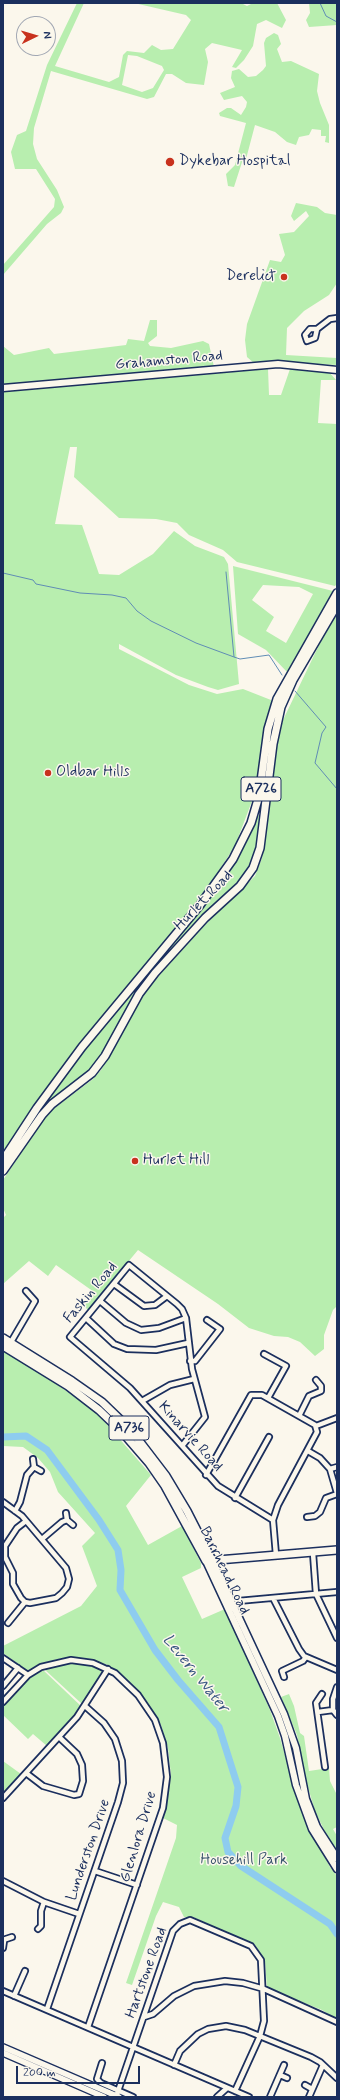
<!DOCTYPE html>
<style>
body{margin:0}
#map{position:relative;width:340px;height:2100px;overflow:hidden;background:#fbf7ec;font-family:Mynerve,sans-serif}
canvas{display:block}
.frame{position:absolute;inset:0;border:4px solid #1b2f5e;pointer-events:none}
.north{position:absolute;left:16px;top:16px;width:40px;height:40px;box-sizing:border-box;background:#fbf7ec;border:1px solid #a1a7b3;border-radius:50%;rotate:85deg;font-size:11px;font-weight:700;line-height:16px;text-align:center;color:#1b2f5e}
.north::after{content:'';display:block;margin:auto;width:14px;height:18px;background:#c8321e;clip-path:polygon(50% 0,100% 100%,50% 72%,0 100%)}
.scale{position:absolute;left:16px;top:2066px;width:124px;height:18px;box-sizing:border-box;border:2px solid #1b2f5e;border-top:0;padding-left:5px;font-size:12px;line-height:14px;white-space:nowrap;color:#1b2f5e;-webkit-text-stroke:3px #fbf7ec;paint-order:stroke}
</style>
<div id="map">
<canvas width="340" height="2100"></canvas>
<div class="frame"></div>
<div class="north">N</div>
<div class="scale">200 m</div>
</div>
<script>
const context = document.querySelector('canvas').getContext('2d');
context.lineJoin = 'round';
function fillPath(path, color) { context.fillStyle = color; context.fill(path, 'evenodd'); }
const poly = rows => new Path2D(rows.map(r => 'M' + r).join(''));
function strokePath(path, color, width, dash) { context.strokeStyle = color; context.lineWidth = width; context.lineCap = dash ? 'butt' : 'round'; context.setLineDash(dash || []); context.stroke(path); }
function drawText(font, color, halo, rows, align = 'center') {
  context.font = font + ' Mynerve,sans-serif'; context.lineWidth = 3; context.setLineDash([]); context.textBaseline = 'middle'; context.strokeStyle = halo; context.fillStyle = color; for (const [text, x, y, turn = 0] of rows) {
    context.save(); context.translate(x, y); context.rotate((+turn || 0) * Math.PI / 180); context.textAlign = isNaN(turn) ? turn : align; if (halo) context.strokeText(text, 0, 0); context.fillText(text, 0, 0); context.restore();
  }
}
fillPath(poly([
 [77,3,84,3,55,66,109,82,119,77,123,55,127,51,144,53,152,45,161,50,173,49,191,20,186,15,134,3,241,3,247,6,253,3,277,3,286,20,282,28,266,20,257,24,253,46,244,60,236,68,232,67,242,50,212,43,205,49,208,62,204,85,186,83,172,74,166,74,154,97,147,99,51,71,34,128,33,144,37,159,57,190,64,207,61,213,47,224,3,275,3,265,54,207,55,199,36,169,15,169,11,152,17,135,26,131,47,65],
 [128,55,137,56,162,66,164,70,153,88,142,92,122,85],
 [309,3,337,3,337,25,309,27,306,20,310,13],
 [274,33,278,35,281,44,277,49,282,62,291,61,319,74,317,91,320,103,329,125,329,143,325,142,326,136,321,136,321,130,312,129,309,135,299,137,296,145,287,142,275,132,255,125,246,159,243,159,234,187,228,186,226,174,235,165,246,123,220,116,219,113,227,108,231,108,241,115,246,107,247,102,242,96,224,100,220,93,235,87,231,78,232,71,239,69,248,77,256,76,263,70,266,66,264,43,266,38],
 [296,203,317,207,325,213,337,215,337,283,329,295,304,311,287,328,286,355,337,358,337,365,276,362,255,364,247,357,245,340,247,324,270,260,281,262,285,255,279,234,294,232,309,216,306,211,294,221,291,216],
 [150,320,157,320,157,336,148,343,150,346,171,348,203,341,209,344,214,367,19,386,3,385,3,346,14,355,49,348,54,354,126,345,128,339,144,341],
 [268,369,269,395,281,395,290,369,330,373,336,380,321,380,318,423,337,424,337,584,335,586,237,562,223,550,189,535,177,523,156,519,119,518,74,477,77,447,70,447,55,524,82,525,99,574,119,575,153,554,174,531,195,546,224,557,228,564,239,684,218,690,208,687,176,675,119,644,119,649,189,685,217,694,243,689,271,700,272,703,255,793,235,846,199,901,91,1032,3,1156,3,392],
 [233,566,333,591,287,672,266,650,238,634],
 [263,585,299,587,313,594,286,643,266,631,274,617,252,600],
 [337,614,337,1306,333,1310,324,1335,324,1349,315,1356,300,1342,288,1337,274,1336,249,1328,218,1304,138,1250,88,1310,84,1306,94,1292,56,1265,48,1276,29,1261,3,1284,3,1218,6,1215,3,1208,3,1180,48,1113,93,1079,101,1070,146,990,203,927,255,876,262,858,276,745,283,720,320,643],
 [257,815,261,816,256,852,245,874,198,921,138,989,105,1052,90,1072,48,1103,46,1102,91,1040,222,881,245,844],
 [3,1351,37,1370,97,1413,151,1475,126,1506,148,1545,182,1526,201,1563,201,1568,182,1577,202,1619,225,1609,270,1710,280,1738,297,1798,310,1830,330,1867,337,1876,337,2019,322,2010,267,1988,265,1961,255,1945,193,1917,184,1917,179,1907,163,1902,156,1916,132,1985,126,1983,176,1838,177,1825,163,1818,171,1775,168,1748,161,1725,148,1703,131,1683,108,1665,87,1658,63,1658,42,1663,28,1671,3,1653,3,1646,81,1606,97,1586,82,1546,95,1533,58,1492,50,1472,38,1458,23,1447,3,1446],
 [65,1663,85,1664,102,1670,94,1687,82,1704,44,1669],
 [43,1670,82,1707,47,1746,33,1734,28,1739,3,1715,3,1705,28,1679],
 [289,1694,294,1706,300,1733,304,1736,309,1771,329,1768,330,1781,337,1795,337,1827,333,1829,337,1836,337,1850,329,1840,315,1811,305,1777,297,1735,281,1697],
 [3,1761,21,1774,3,1794]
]), '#b8eeaf');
strokePath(poly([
 [320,3,326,16,337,22],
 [226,572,234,657,240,659,269,655,282,675],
 [3,573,33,580,36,584,46,586,80,593,112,595,126,598,137,611,151,621,196,643,234,657],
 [295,691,326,727,322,733,315,763,337,789]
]), '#608db5', 1);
strokePath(poly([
 [3,1437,26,1436,47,1450,99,1520,118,1550,121,1570,120,1590,155,1650,178,1680,219,1727,238,1787,236,1806,225,1838,228,1852,241,1866,330,1924,337,1934]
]), '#8eccef', 7);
const minor = poly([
 [317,329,315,338,307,341,305,335,310,329,317,329,330,319,337,318],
 [114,1284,144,1306,155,1305,167,1296],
 [100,1301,126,1323,141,1330,159,1328,186,1318],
 [86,1318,114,1344,127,1349,156,1350,188,1343],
 [11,1342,35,1301,26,1291],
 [264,1354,286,1366,268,1398],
 [190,1361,195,1361,220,1329,207,1320],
 [142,1401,170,1385,194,1379],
 [299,1416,309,1396,321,1391,321,1386,316,1380],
 [316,1426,337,1418],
 [182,1446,205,1417,192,1369,186,1318,182,1309,177,1304,129,1265,70,1337,130,1388,218,1486,273,1520,276,1555],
 [308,1451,320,1458,330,1469,337,1493],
 [33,1459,34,1467,41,1471],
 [330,1469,337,1467],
 [206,1475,251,1395,262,1395,315,1425,317,1432,278,1505,273,1520],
 [235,1498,269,1437],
 [3,1502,22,1516,66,1568,69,1579,67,1587,62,1593,56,1598,30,1603,25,1602,21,1598,13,1584,13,1573,5,1557,5,1546,17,1528,26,1521],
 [15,1511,20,1502,27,1475,34,1467],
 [66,1513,67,1520,73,1525],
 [307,1517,315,1516,320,1512,326,1498,337,1494],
 [42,1539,62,1522,67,1520],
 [313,1553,316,1594,337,1638],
 [273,1598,299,1649,304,1656,337,1670],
 [238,1601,337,1592],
 [8,1623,25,1602],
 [3,1658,28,1675],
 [284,1677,282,1671,303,1661,306,1657],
 [3,1686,18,1668],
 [337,1687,333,1699,333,1710,337,1715],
 [322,1694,316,1703,325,1767],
 [3,1702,28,1675,41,1667,71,1660,93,1663,115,1673,138,1695,155,1720,163,1743,167,1777,163,1808,88,2027],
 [318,1712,333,1710],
 [26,1773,43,1786,74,1795,79,1794,83,1781,82,1765,77,1754,59,1737],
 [3,1798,77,1717,108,1669],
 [95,1871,137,1885],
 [3,1881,44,1902,79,1914],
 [38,1929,41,1926,41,1911,44,1902],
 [3,1940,12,1937],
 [3,1948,4,1941],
 [3,1991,249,2097],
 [14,1996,25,1971],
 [47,2009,118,1802,123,1783,122,1761,115,1739,104,1723,85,1706],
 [144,2017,153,2014,174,1996,194,1986,225,1981,243,1983,264,1989,337,2022],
 [102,2063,97,2079,101,2083,133,2097],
 [174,2065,180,2051,198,2034,208,2029,226,2026,245,2030,311,2057,320,2062,337,2078],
 [280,2075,287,2078],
 [305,2085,312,2089],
 [116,2097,173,1931,180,1924,190,1920,251,1946,261,1960,264,2021,260,2036,235,2091],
 [217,2097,227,2088],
 [270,2097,284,2065],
 [309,2097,323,2065]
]);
const tertiary = poly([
 [3,2047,119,2097],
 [3,2053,104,2097]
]);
const secondary = poly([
 [3,388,278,364,337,370],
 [212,1560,284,1714,296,1748,306,1799,317,1827,337,1858],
 [206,1561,278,1716,285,1736,296,1785,312,1829,337,1869]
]);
const primary = poly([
 [3,1160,37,1108,82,1047,200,905,233,859,251,823,259,796,268,729,277,699,337,593],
 [3,1171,42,1115,52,1104,92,1073,105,1056,139,994,155,973,205,918,240,886,253,868,260,848,273,744,281,707,293,680,337,605],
 [3,1338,72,1381,102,1402,130,1429,166,1476,187,1511,212,1560],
 [3,1346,68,1386,99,1410,123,1433,149,1463,165,1486,206,1561,337,1550]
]);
strokePath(minor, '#1b2f5e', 8);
strokePath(tertiary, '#1b2f5e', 8);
strokePath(secondary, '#1b2f5e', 9);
strokePath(primary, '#1b2f5e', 10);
strokePath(minor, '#fbf7ec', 4.5);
strokePath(tertiary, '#fbf7ec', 5.5);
strokePath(secondary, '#fbf7ec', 6);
strokePath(primary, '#fbf7ec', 7);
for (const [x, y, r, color] of [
 [170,162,5,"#c8321e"],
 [284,277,4,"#c8321e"],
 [48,773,4,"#c8321e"],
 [135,1161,4,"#c8321e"]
]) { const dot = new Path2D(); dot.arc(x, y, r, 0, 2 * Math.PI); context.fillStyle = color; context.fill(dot); strokePath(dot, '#fbf7ec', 1.5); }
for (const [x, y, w] of [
 [261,789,40],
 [129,1428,40]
]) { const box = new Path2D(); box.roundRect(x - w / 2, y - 12, w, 24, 3); context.fillStyle = '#fbf7ec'; context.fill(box); strokePath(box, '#1b2f5e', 1); }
drawText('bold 14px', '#1b2f5e', null, [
 ["A726",261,789],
 ["A736",129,1428]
]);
drawText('15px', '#1b2f5e', '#fbf7ec', [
 ["Dykebar Hospital",179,162],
 ["Derelict",276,277,"right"],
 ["Oldbar Hills",56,773],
 ["Hurlet Hill",143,1161]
], 'left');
drawText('15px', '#1b2f5e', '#fbf7ec', [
 ["Grahamston Road",169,361,-5],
 ["Hurlet Road",204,901,-46],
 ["Faskin Road",91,1293,-50],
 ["Kinarvie Road",190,1437,48],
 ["Barrhead Road",224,1571,64],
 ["Glenlora Drive",139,1837,-73],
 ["Lunderston Drive",89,1850,-71],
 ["Hartstone Road",147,1973,-70]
]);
drawText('15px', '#3a556e', '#fbf7ec', [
 ["Househill Park",244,1861]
]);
drawText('italic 16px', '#385682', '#fbf7ec', [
 ["Levern Water",195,1674,51]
]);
</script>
